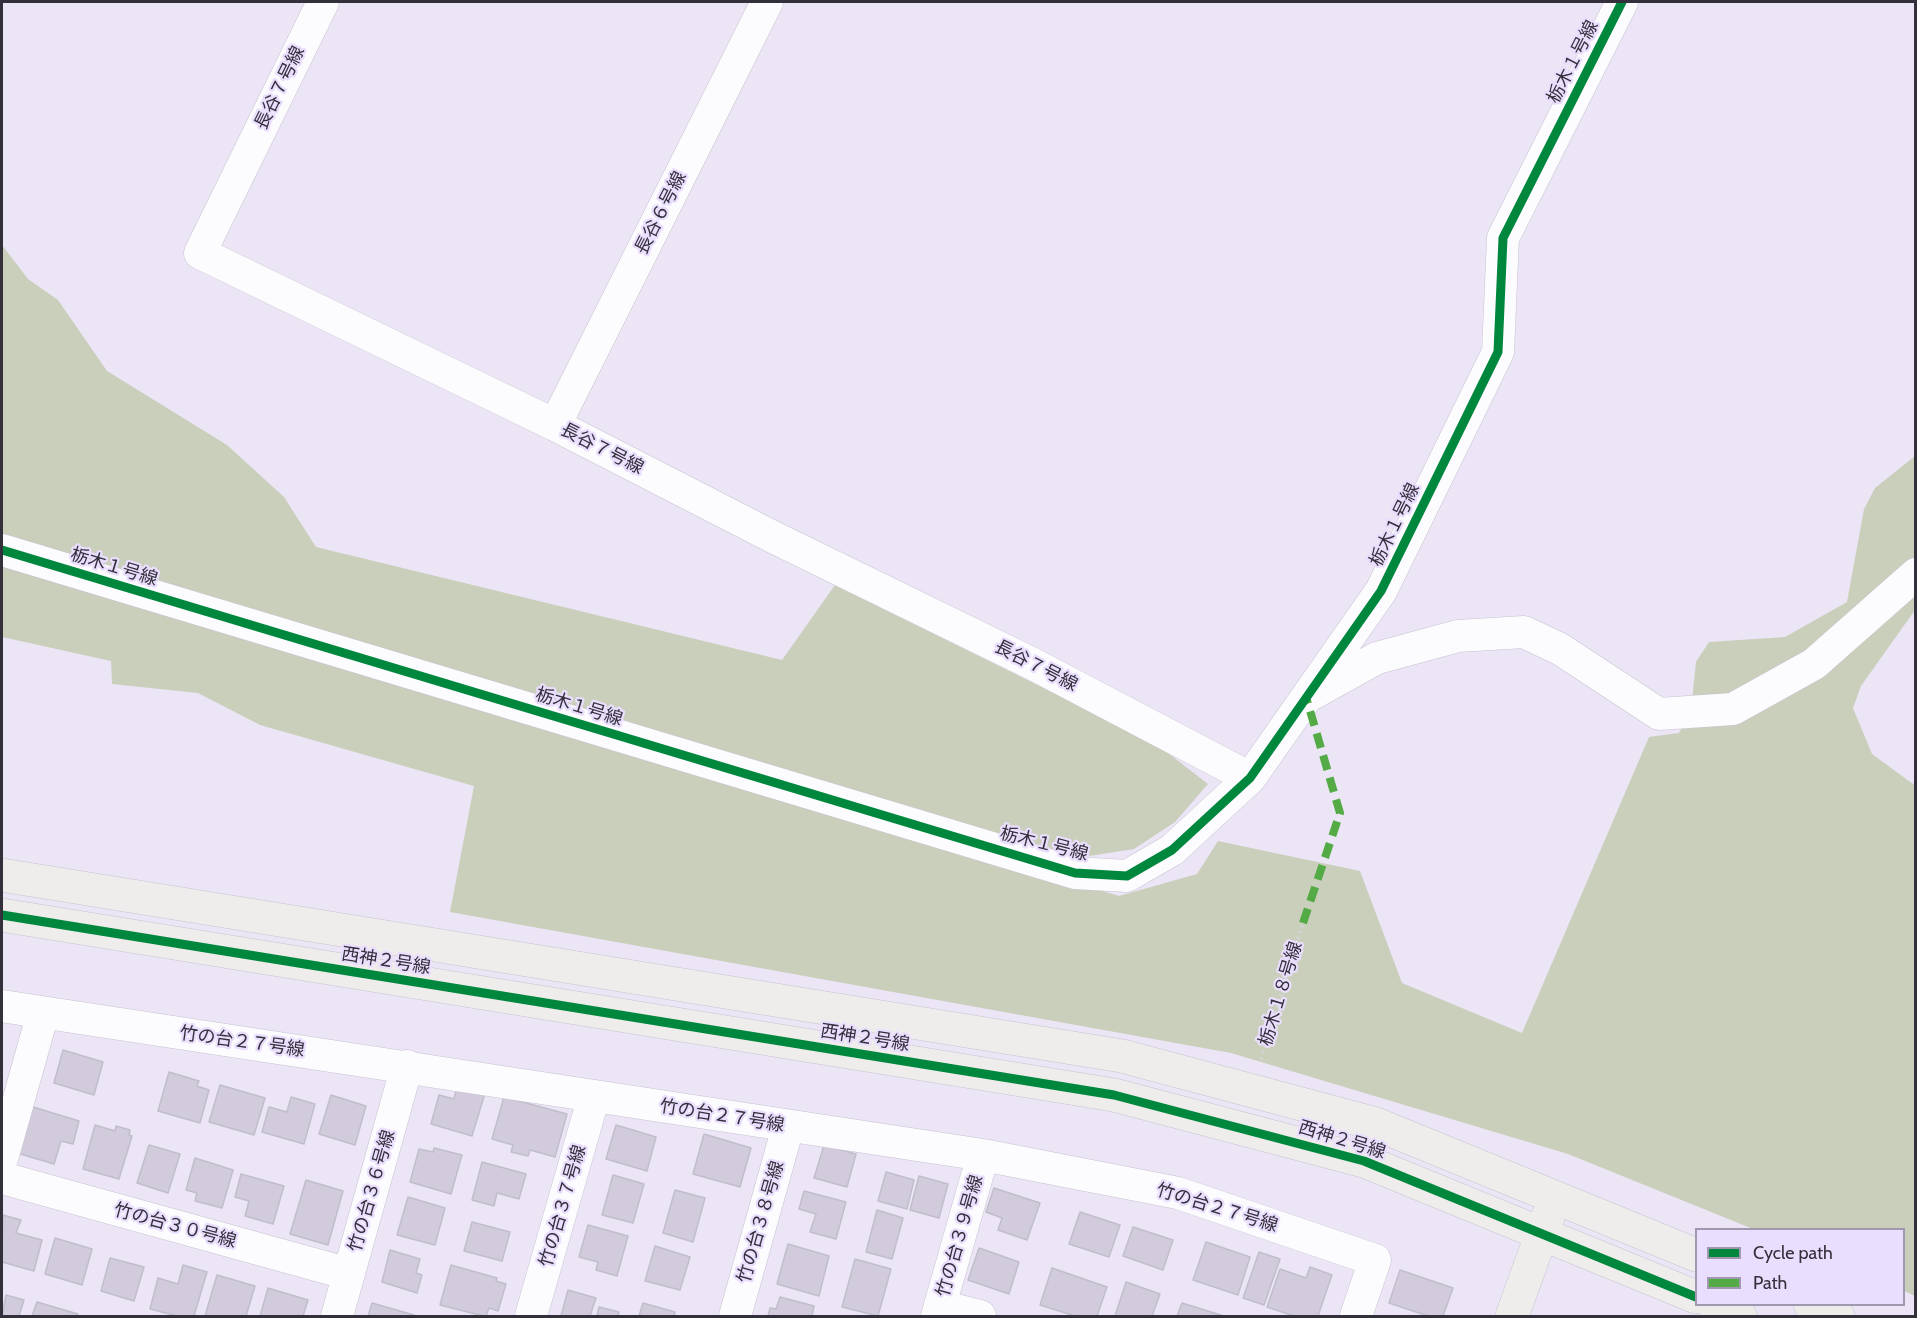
<!DOCTYPE html>
<meta charset="utf-8">
<style>
body{margin:0}
#map{position:relative;width:1917px;height:1318px;overflow:hidden;background:#ebe5f6;font-family:Cabin,sans-serif}
canvas{display:block}
.frame{position:absolute;inset:0;border:3px solid #332f3b;pointer-events:none}
.legend{position:absolute;left:1695px;top:1228px;width:210px;height:78px;box-sizing:border-box;background:#e9defd;border:2px solid #a098af;margin:0;padding:8px 10px;list-style:none;font-size:18px;color:#332f3b}
.legend li{display:flex;align-items:center;gap:12px;height:30px}
.legend b{width:30px;border:2px solid #a098af}
</style>
<div id="map">
<canvas width="1917" height="1318"></canvas>
<div class="frame"></div>
<ul class="legend">
<li><b style="height:8px;background:#00873e"></b>Cycle path</li>
<li><b style="height:8px;background:#54ab46"></b>Path</li>
</ul>
</div>
<script>
const context = document.querySelector('canvas').getContext('2d');
context.lineJoin = 'round';
function fillPath(path, color) { context.fillStyle = color; context.fill(path, 'evenodd'); }
const poly = rows => new Path2D(rows.map(r => 'M' + r).join(''));
function strokePath(path, color, width, dash) { context.strokeStyle = color; context.lineWidth = width; context.lineCap = dash ? 'butt' : 'round'; context.setLineDash(dash || []); context.stroke(path); }
function drawText(font, color, halo, rows, align = 'center') {
  context.font = font + ' Cabin,"Noto Sans JP",sans-serif'; context.lineWidth = 4.5; context.setLineDash([]); context.textBaseline = 'middle'; context.strokeStyle = halo; context.fillStyle = color; for (const [text, x, y, turn = 0] of rows) {
    context.save(); context.translate(x, y); context.rotate((+turn || 0) * Math.PI / 180); context.textAlign = isNaN(turn) ? turn : align; if (halo) context.strokeText(text, 0, 0); context.fillText(text, 0, 0); context.restore();
  }
}
fillPath(poly([
 [2,245,28,279,58,300,107,371,227,445,284,497,316,547,782,660,835,585,1155,743,1208,784,1175,822,1134,849,1076,858,2,534],
 [1915,456,1915,610,1861,686,1853,708,1872,754,1913,784,1915,782,1915,1296,1904,1291,1904,1230,1753,1229,1568,1154,1231,1053,450,912,474,786,260,725,198,693,112,684,111,661,2,637,2,565,1119,896,1197,874,1218,841,1360,871,1402,983,1522,1033,1649,737,1679,733,1691,710,1696,662,1709,642,1785,637,1847,602,1864,509,1875,488]
]), '#cacfbc');
const building = poly([
 [63,1050,103,1062,94,1095,54,1083,63,1050],
 [169,1072,199,1081,197,1086,209,1090,200,1123,158,1111,169,1072],
 [220,1085,265,1098,254,1135,209,1122,220,1085],
 [457,1086,485,1093,472,1136,431,1124,439,1095,454,1099,457,1086],
 [331,1095,366,1106,355,1145,319,1134,331,1095],
 [291,1097,315,1104,304,1144,262,1132,269,1107,287,1112,291,1097],
 [504,1097,567,1114,555,1157,530,1150,528,1156,511,1152,513,1145,492,1139,504,1097],
 [30,1106,79,1121,73,1144,61,1141,54,1164,17,1153,30,1106],
 [95,1125,115,1131,116,1126,130,1130,129,1135,132,1136,119,1179,83,1169,95,1125],
 [616,1125,656,1137,647,1171,606,1159,616,1125],
 [704,1134,751,1148,740,1187,693,1174,704,1134],
 [149,1145,180,1154,168,1193,137,1183,149,1145],
 [824,1145,856,1154,847,1187,814,1178,824,1145],
 [434,1148,462,1155,451,1194,410,1182,419,1149,433,1152,434,1148],
 [195,1158,233,1170,222,1208,195,1201,197,1193,186,1190,195,1158],
 [482,1162,526,1174,519,1199,497,1193,494,1206,472,1200,482,1162],
 [886,1172,914,1180,907,1209,878,1201,886,1172],
 [241,1174,284,1186,273,1224,245,1216,249,1201,235,1197,241,1174],
 [613,1175,644,1184,633,1223,602,1215,613,1175],
 [919,1176,948,1184,939,1218,910,1210,919,1176],
 [306,1180,343,1191,328,1245,290,1234,306,1180],
 [994,1188,1040,1203,1027,1240,998,1230,1002,1218,986,1212,994,1188],
 [675,1190,705,1198,693,1242,663,1233,675,1190],
 [804,1191,846,1202,836,1239,810,1232,816,1214,799,1209,804,1191],
 [408,1197,445,1208,435,1245,397,1235,408,1197],
 [877,1210,903,1218,892,1259,866,1252,877,1210],
 [1080,1212,1120,1225,1109,1257,1069,1244,1080,1212],
 [3,1215,21,1220,16,1233,42,1240,34,1271,2,1262,3,1215],
 [472,1222,510,1232,502,1261,464,1251,472,1222],
 [588,1225,628,1236,617,1276,596,1270,598,1262,579,1257,588,1225],
 [1133,1227,1173,1240,1163,1270,1123,1256,1133,1227],
 [55,1238,92,1249,82,1285,45,1274,55,1238],
 [1206,1242,1250,1257,1238,1295,1193,1280,1206,1242],
 [788,1244,829,1256,819,1296,777,1284,788,1244],
 [655,1246,690,1257,680,1290,645,1281,655,1246],
 [979,1248,1019,1262,1009,1294,968,1280,979,1248],
 [390,1250,420,1259,416,1273,422,1275,417,1293,382,1282,390,1250],
 [1259,1252,1280,1259,1264,1305,1243,1298,1259,1252],
 [110,1258,144,1267,134,1301,101,1291,110,1258],
 [855,1259,891,1269,878,1316,842,1307,855,1259],
 [183,1265,207,1272,194,1316,177,1316,150,1309,158,1278,178,1284,183,1265],
 [451,1265,497,1278,496,1281,506,1284,498,1311,489,1308,486,1316,483,1316,440,1305,451,1265],
 [1310,1267,1332,1275,1318,1316,1294,1316,1267,1307,1280,1269,1306,1278,1310,1267],
 [1052,1268,1107,1287,1097,1316,1075,1316,1040,1305,1052,1268],
 [1400,1270,1453,1288,1443,1316,1428,1316,1389,1303,1400,1270],
 [217,1275,255,1286,246,1316,205,1316,217,1275],
 [1126,1282,1160,1294,1152,1316,1115,1316,1126,1282],
 [268,1288,308,1300,303,1316,260,1316,268,1288],
 [568,1290,596,1298,590,1316,561,1316,568,1290],
 [6,1295,24,1300,19,1316,2,1316,6,1295],
 [780,1297,814,1306,812,1316,768,1316,770,1308,776,1309,780,1297],
 [37,1302,78,1314,77,1316,32,1316,37,1302],
 [372,1303,414,1315,413,1316,368,1316,372,1303],
 [643,1303,675,1312,674,1316,639,1316,643,1303],
 [1182,1303,1224,1316,1177,1316,1182,1303],
 [599,1307,619,1312,618,1316,597,1316,599,1307]
]);
fillPath(building, '#d1cbdc');
strokePath(building, '#c2bdcb', 1.5);
const street = poly([
 [323,2,200,253,555,425,773,537,1033,664,1250,778],
 [555,425,767,2],
 [2,550,1075,873,1127,876,1172,850,1250,778,1381,591,1498,352,1503,238,1622,2],
 [1312,694,1377,658,1458,636,1524,632,1560,649,1659,714,1733,709,1814,664,1916,574],
 [2,1006,983,1155,1178,1193,1375,1260,1356,1316],
 [2,1159,43,1013],
 [2,1178,349,1274],
 [940,1306,980,1316],
 [337,1316,407,1066],
 [531,1316,594,1096],
 [735,1316,788,1127],
 [937,1316,983,1155]
]);
const secondary = poly([
 [2,875,1122,1056,1376,1124,1696,1255],
 [2,915,1114,1095,1364,1161,1696,1297],
 [1713,1304,1740,1316],
 [1810,1304,1838,1316],
 [1512,1316,1549,1214]
]);
strokePath(street, '#c7c2cf', 33);
strokePath(secondary, '#c7c2cf', 34);
strokePath(poly([
 [1261,1059,1303,923]
]), '#d7d6db', 4, [1.5, 4.5]);
strokePath(street, '#fcfbfe', 32);
strokePath(secondary, '#efedec', 33);
strokePath(poly([
 [1303,923,1340,813,1306,697]
]), '#54ab46', 8, [15, 8]);
strokePath(poly([
 [2,550,1075,873,1127,876,1172,850,1250,778,1381,591,1498,352,1503,238,1622,2],
 [2,915,1114,1095,1364,1161,1696,1297]
]), '#00873e', 9);
drawText('18px', '#332f3b', '#e9defd', [
 ["栃木１号線",1573,62,-63],
 ["長谷７号線",280,88,-64],
 ["長谷６号線",661,213,-63],
 ["長谷７号線",602,449,27],
 ["栃木１号線",1395,525,-64],
 ["栃木１号線",114,567,17],
 ["長谷７号線",1036,666,27],
 ["栃木１号線",579,707,17],
 ["栃木１号線",1044,844,14],
 ["西神２号線",386,961,9],
 ["栃木１８号線",1281,994,-73],
 ["西神２号線",865,1038,9],
 ["竹の台２７号線",242,1042,8],
 ["竹の台２７号線",722,1116,9],
 ["西神２号線",1342,1140,17],
 ["竹の台３６号線",372,1191,-74],
 ["竹の台３７号線",563,1206,-74],
 ["竹の台２７号線",1217,1208,17],
 ["竹の台３８号線",761,1222,-74],
 ["竹の台３０号線",175,1226,15],
 ["竹の台３９号線",960,1236,-74]
]);
</script>
